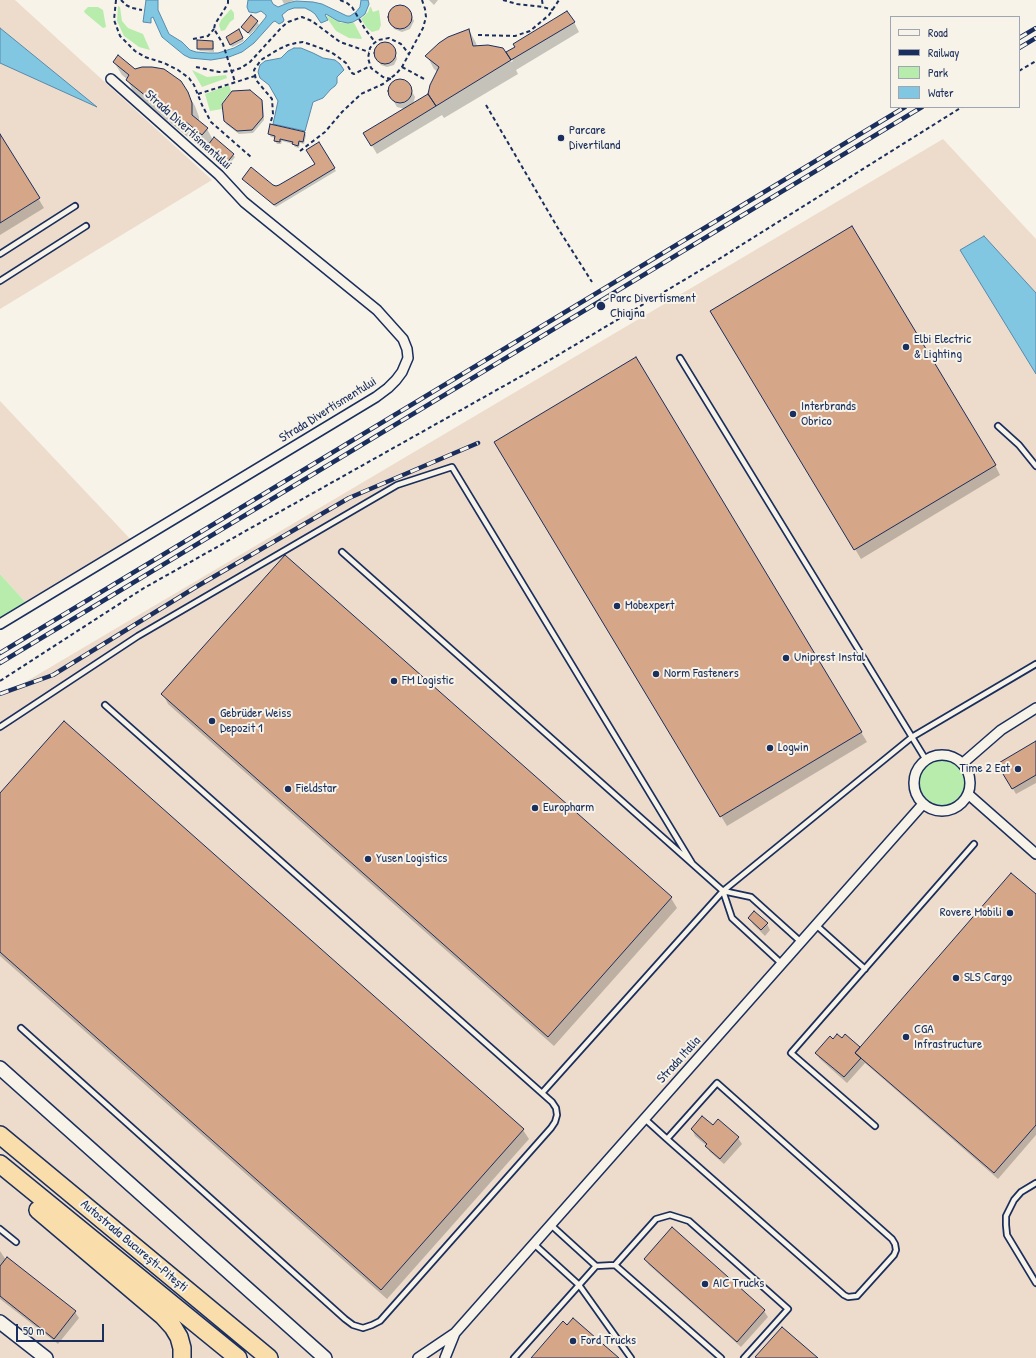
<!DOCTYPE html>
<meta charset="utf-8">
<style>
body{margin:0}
#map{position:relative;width:1036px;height:1358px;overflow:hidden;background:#f7f3e8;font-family:"Patrick Hand",sans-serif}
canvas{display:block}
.legend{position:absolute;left:890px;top:16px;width:130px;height:92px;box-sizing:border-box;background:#f7f3e8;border:1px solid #9fa5b1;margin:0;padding:5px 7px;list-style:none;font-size:12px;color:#1b2f5e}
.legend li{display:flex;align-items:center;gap:8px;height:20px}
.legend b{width:20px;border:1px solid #9fa5b1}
.scale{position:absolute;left:16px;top:1324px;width:88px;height:18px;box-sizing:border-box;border:2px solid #1b2f5e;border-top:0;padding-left:5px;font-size:12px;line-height:14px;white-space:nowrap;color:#1b2f5e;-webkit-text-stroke:3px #f7f3e8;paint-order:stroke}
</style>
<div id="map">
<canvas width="1036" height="1358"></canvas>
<ul class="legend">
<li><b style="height:5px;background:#f7f3e8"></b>Road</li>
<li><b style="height:5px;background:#1b2f5e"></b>Railway</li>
<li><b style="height:11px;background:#b8ecad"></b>Park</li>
<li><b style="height:11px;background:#81c7e2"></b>Water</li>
</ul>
<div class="scale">50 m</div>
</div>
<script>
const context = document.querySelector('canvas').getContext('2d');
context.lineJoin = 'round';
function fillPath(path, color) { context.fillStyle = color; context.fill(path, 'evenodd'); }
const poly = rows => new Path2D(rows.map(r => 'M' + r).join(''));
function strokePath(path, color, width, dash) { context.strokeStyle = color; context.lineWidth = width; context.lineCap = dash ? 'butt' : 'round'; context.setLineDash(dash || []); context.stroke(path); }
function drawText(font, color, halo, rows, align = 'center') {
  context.font = font + ' "Patrick Hand",sans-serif'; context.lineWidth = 4; context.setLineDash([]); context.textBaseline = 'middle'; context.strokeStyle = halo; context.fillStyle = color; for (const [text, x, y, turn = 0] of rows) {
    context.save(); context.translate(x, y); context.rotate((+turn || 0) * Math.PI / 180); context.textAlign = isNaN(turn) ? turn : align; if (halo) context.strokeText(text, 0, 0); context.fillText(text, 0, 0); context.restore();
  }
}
fillPath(poly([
 [0,0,15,0,212,180,0,309],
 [943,139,1036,239,1036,1358,0,1358,0,697],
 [0,401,134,543,29,606,0,574]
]), '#eddccb');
fillPath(poly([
 [118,6,120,7,122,21,128,28,143,34,150,50,139,47,124,36,117,21],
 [88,7,98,7,103,10,106,27,103,28,85,13,84,11],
 [370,7,371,7,373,12,379,10,381,25,379,30,372,32,367,28,361,19,368,12],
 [231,9,234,13,234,19,230,22,225,30,221,31,219,25,221,20],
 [326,15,341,23,354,23,362,38,361,39,349,38,336,31,329,21],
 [192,70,207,77,226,75,227,78,202,87],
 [229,85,231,91,221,104,222,109,210,111,205,94],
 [0,574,29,606,0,624],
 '914 783a28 28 0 1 1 56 0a28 28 0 1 1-56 0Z'
]), '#b8ecad');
const water = poly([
 [146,0,158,0,158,10,169,34,182,42,190,50,196,52,208,53,218,53,234,48,243,43,254,32,266,17,266,15,261,11,256,13,249,12,247,7,248,0,271,0,273,4,278,7,288,3,296,1,313,2,322,4,347,16,350,16,356,12,360,7,361,0,368,0,369,4,365,14,360,18,353,22,348,23,338,21,326,14,325,15,328,20,321,23,315,14,311,11,305,8,294,8,288,10,282,15,284,20,283,22,279,24,275,21,273,22,254,43,242,52,229,57,211,60,190,58,184,55,162,37,153,17,151,18,151,23,143,22,146,0],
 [0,28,97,107,0,63,0,28],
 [294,48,301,48,313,53,323,58,335,60,340,64,344,70,337,77,337,83,335,86,331,89,323,98,313,102,305,131,273,124,278,101,269,85,260,78,258,72,260,65,265,61,281,58,288,51,294,48],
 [984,236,1036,293,1036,374,960,250,984,236]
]);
fillPath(water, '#81c7e2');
strokePath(water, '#588aad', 1);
fillPath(poly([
 [282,0,295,0,284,4],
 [429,0,438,0,434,5],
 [400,5,408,9,414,21,410,29,402,32,394,29,389,17,393,8],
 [257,22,259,25,250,35,242,27],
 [574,22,579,32,516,70,518,74,444,118,442,115,377,154,365,134,405,109,397,107,388,92,390,84,397,80,407,82,415,97,413,104,429,94,438,72,434,69,427,56,469,30,476,43,477,47,503,49,511,62,513,61,508,52],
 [239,31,244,41,232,47,227,37],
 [213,42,214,44,214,52,200,51,198,49],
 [382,44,389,44,394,49,397,59,394,65,387,67,381,65,375,55,377,48],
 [114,62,187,93,195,106,199,117,199,122,207,129,213,140,214,139,235,157,227,167,208,151,206,149,209,146,194,134,190,139,134,93,127,79,122,75],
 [262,101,263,104,264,120,253,133,239,134,226,124,225,121],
 [304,132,306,135,304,144,300,143,299,148,295,147,293,144,282,141,281,144,277,144,275,141,276,138,271,137,269,134],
 [0,135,44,208,0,235],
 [318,143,336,171,276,207,245,181,276,187,316,164],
 [712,311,995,465,1000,475,861,559],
 [501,452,861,732,867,742,727,826],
 [285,556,671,898,677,908,554,1046,168,704,163,694],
 [64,722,523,1130,529,1139,387,1299,0,956,0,794],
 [1036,742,1036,783,1016,794,999,764],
 [1036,895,1036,1135,998,1179,865,1063,847,1083,820,1059,816,1053,833,1040,842,1039,845,1035,860,1048],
 [749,918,767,924,770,930,765,936,753,924],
 [713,1127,738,1138,742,1144,724,1164,710,1152,707,1146,695,1136,692,1129],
 [0,1251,6,1260,75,1312,79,1318,58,1344,0,1299],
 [645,1259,764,1311,768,1317,741,1347,649,1265]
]), '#0003');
const building = poly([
 '388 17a12 12 0 1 1 24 0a12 12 0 1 1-24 0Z',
 [567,11,575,22,511,60,506,52,515,47,513,44,567,11],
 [251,15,258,21,248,33,241,27,251,15],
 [239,29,243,38,230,45,226,37,239,29],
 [469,29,473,46,488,45,503,48,511,60,436,106,428,94,430,85,439,67,425,56,439,43,448,37,469,29],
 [197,40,213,41,213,49,197,49,197,40],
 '374 53a11 11 0 1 1 22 0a11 11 0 1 1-22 0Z',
 [118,55,135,69,142,67,152,67,164,69,181,81,188,92,192,103,192,115,208,128,202,135,186,122,183,126,126,80,129,75,113,62,118,55],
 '388 91a12 12 0 1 1 24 0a12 12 0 1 1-24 0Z',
 [250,90,262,100,263,117,252,130,237,131,224,121,222,104,232,91,250,90],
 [428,94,436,106,371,146,363,133,428,94],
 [270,124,305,132,303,142,299,141,298,146,292,144,293,142,280,139,280,142,274,141,275,136,268,134,270,124],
 [0,134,40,198,0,223,0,134],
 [214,137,234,154,225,165,205,149,214,137],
 [319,142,335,168,274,205,242,179,251,167,273,185,276,186,279,185,315,164,306,150,319,142],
 [852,226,996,465,854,550,710,311,852,226],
 [636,357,862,732,720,817,494,442,636,357],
 [285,555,672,897,548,1037,161,694,285,555],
 [64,721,524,1129,381,1290,0,952,0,793,64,721],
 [1036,741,1036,775,1012,789,997,764,1036,741],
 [1011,873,1036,894,1036,1125,994,1173,855,1053,1011,873],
 [754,911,768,923,761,930,748,918,754,911],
 [837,1034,842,1038,845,1034,860,1047,855,1053,861,1058,844,1077,815,1053,830,1036,833,1039,837,1034],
 [702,1116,713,1125,718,1119,739,1137,720,1159,705,1146,707,1144,691,1129,702,1116],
 [672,1227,765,1310,737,1342,644,1259,672,1227],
 [7,1257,76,1311,54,1339,0,1296,0,1266,7,1257],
 [573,1318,619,1358,531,1358,563,1321,567,1325,573,1318],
 [782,1327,818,1358,757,1358,755,1357,782,1327]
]);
fillPath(building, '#d6a688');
strokePath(building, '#1b2f5e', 1);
const lane = poly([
 [0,254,75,206],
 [0,281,86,226],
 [680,358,926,760],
 [998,426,1019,445,1036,466],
 [342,552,723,891,732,918,782,964],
 [0,727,138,636,397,485,452,467,692,863],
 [723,891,751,897,801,942],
 [816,925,865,969],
 [21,1028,345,1319,353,1325,363,1328,372,1325,380,1321,551,1128,555,1122,557,1115,556,1108,552,1102,105,705],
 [542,1093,723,891,912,737,1036,664],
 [645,1119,667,1139,844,1295,848,1297,857,1296,894,1255,896,1250,895,1244,892,1239,717,1083,667,1139],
 [875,1126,791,1053,974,844],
 [1036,1183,1021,1192,1014,1200,1006,1216,1006,1225,1007,1235,1036,1283],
 [551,1225,596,1266,615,1265,721,1358],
 [0,1229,16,1242],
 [534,1244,579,1285,631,1358],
 [615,1265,656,1219,670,1215,689,1221,788,1309,744,1358],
 [514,1358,596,1266]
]);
const street = poly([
 [0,624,376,397,388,388,396,380,402,372,408,358,407,349,403,339,377,310,244,202,219,175,111,79],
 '914 783a28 28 0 1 1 56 0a28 28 0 1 1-56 0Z',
 [963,763,1001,730,1036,708],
 [968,794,1036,854],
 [418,1358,455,1333,923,804],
 [445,1358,455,1333]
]);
const secondary = poly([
 [0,1068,325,1358],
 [0,1322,46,1358]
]);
const highway = poly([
 [0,1135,269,1358],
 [0,1164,238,1358],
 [38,1210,163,1316,173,1327,179,1337,182,1348,182,1358]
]);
strokePath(lane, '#1b2f5e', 8);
strokePath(street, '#1b2f5e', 12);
strokePath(secondary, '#1b2f5e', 16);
strokePath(highway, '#1b2f5e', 20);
strokePath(poly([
 [116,0,114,20,120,36,135,51,145,57,164,63,178,70,189,78,194,85,202,105,211,122,251,157],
 [121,0,126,5,132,8,142,10],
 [228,0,228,3,224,10,215,24,214,29,223,44,235,82],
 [340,0,347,3,352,7,365,29,375,42],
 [503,0,517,4,543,7,553,10],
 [542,0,543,7],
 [478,35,515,36,530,31,549,15,559,0],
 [193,39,208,36,214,29],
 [196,67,219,72,232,71,241,68,250,62,282,27,288,22,302,17,312,21,340,42,369,52],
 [402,67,426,80],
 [1019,71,1036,61],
 [391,79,383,77,371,68,368,58,370,48,373,44,378,40,389,38,401,44,409,54],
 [198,94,255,76],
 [486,105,559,230,592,282],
 [271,121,273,114,272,99,256,80,254,70,261,60,279,49,288,45,296,43,303,42,312,45,331,52,338,57,346,63,352,73,354,74,370,66],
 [300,151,325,132,342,112,361,94,383,84,396,74,402,67,423,28,426,17,425,9,422,0],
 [0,681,144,588,543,364,711,264,962,107]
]), '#1b2f5e', 2, [4, 3]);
strokePath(lane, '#f7f3e8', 4.5);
strokePath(street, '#f7f3e8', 9);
strokePath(secondary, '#f7f3e8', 13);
strokePath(highway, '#f9ddab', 17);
const rail = poly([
 [1019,38,1036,28],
 [1019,48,1036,38],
 [0,653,905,107],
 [0,663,922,107],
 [0,694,53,675,196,587,349,498,478,443]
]);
strokePath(rail, '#1b2f5e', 4.5);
strokePath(rail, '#f7f3e8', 3, [9]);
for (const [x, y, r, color] of [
 [561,138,4,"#1b2f5e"],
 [601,306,5,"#1b2f5e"],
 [906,347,4,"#1b2f5e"],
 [793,414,4,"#1b2f5e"],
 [617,606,4,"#1b2f5e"],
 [786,658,4,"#1b2f5e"],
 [656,674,4,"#1b2f5e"],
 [394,681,4,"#1b2f5e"],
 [212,721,4,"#1b2f5e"],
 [770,748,4,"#1b2f5e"],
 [1018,769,4,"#1b2f5e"],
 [288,789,4,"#1b2f5e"],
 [535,808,4,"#1b2f5e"],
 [368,859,4,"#1b2f5e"],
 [1010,913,4,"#1b2f5e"],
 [956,978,4,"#1b2f5e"],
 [906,1037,4,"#1b2f5e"],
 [705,1284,4,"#1b2f5e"],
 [573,1341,4,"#1b2f5e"]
]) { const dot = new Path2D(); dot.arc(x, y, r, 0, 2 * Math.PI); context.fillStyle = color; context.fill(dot); strokePath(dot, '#f7f3e8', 1.5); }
drawText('13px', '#1b2f5e', '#f7f3e8', [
 ["Strada Divertismentului",188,130,42],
 ["Strada Divertismentului",328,410,-32],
 ["Strada Italia",679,1060,-48],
 ["Autostrada București-Pitești",134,1246,40]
]);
drawText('13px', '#1b2f5e', '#f7f3e8', [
 ["Parcare",569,131],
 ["Divertiland",569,146],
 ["Parc Divertisment",610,299],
 ["Chiajna",610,314],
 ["Elbi Electric",914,340],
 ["& Lighting",914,355],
 ["Interbrands",801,407],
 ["Obrico",801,422],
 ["Mobexpert",625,606],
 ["Uniprest Instal",794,658],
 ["Norm Fasteners",664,674],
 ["FM Logistic",402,681],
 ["Gebrüder Weiss",220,714],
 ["Depozit 1",220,729],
 ["Logwin",778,748],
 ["Time 2 Eat",1010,769,"right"],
 ["Fieldstar",296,789],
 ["Europharm",543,808],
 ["Yusen Logistics",376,859],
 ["Rovere Mobili",1002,913,"right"],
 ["SLS Cargo",964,978],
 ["CGA",914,1030],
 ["Infrastructure",914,1045],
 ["AIC Trucks",713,1284],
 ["Ford Trucks",581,1341]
], 'left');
</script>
